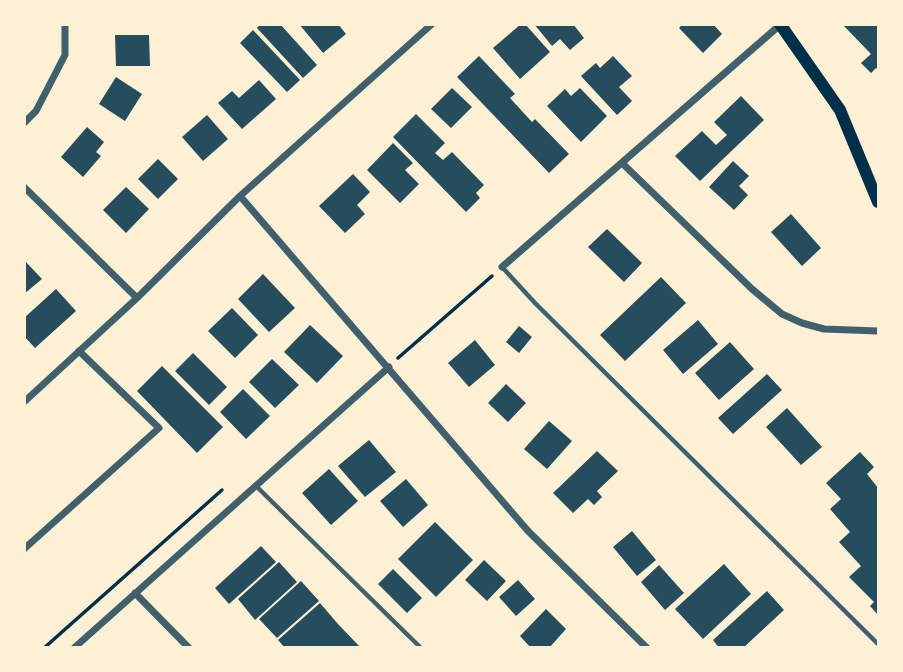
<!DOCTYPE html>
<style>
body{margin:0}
#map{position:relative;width:903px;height:672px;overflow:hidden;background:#fdf0d5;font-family:"Fira Sans Condensed",sans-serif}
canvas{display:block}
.frame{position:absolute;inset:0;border:26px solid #fdf0d5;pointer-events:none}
</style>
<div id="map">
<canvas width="903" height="672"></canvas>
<div class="frame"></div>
</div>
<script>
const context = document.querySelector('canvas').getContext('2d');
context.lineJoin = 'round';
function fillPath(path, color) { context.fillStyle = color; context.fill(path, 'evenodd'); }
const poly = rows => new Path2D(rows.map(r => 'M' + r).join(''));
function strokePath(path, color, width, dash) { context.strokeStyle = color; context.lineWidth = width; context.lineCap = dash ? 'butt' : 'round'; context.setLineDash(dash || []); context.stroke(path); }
fillPath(poly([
 [260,24,280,24,317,65,303,78,257,28],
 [299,24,338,24,346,34,323,53],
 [521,24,525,24,550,52,520,79,493,48],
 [534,24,573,24,584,38,570,50,560,39,552,46],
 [683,24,713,24,722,34,703,53,679,28],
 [842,24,878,24,878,70,876,68,871,73,861,63,871,54],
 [253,30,300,80,287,92,240,43],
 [115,35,149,35,150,66,116,66],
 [479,56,515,94,510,98,532,122,535,119,569,154,549,173,457,77],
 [613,56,632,76,619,87,632,101,617,115,581,76,596,63,600,68],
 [116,77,142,94,125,121,99,104],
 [259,80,276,99,242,129,218,103,232,91,239,98],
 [452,88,472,107,451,128,431,109],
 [580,88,607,116,581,142,547,106,565,89,571,96],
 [741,96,764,120,700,181,675,156,702,131,716,145,727,135,714,122],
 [416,114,445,143,435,153,443,160,452,152,484,185,476,193,480,198,466,212,393,137],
 [207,115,228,139,203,161,182,137],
 [87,127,104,142,96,152,101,156,83,177,61,157],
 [393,143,413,163,405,170,419,184,400,203,367,170],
 [158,159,178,179,158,199,138,179],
 [733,161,749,176,739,186,748,195,734,210,709,187],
 [353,174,370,192,357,205,365,214,345,233,319,206],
 [126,187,149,209,126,233,103,210],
 [791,214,821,248,802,266,771,232],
 [607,229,642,263,624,282,588,247],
 [24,260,42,279,24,294],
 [263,274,295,308,269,332,238,299],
 [661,277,686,303,625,361,600,335],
 [56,289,76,311,35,348,24,336,24,318],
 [232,308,258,335,235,358,208,331],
 [698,320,718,344,683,374,663,350],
 [310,325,343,356,317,383,284,352],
 [519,326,532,337,519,353,506,342],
 [475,340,495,365,469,387,448,363],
 [730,342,754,369,719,400,695,373],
 [193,353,227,387,209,405,175,371],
 [272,359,299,385,275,408,249,382],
 [162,366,223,427,197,453,137,391],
 [767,374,782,390,733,434,718,418],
 [506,384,526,403,508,422,488,403],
 [243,389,270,416,246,439,220,412],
 [787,408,822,447,801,465,766,427],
 [549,421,572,441,547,469,524,449],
 [369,440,396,472,365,497,338,466],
 [597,451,618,471,597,491,602,497,594,505,588,499,573,513,553,493],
 [860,452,874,467,867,474,878,488,878,615,870,606,874,602,849,577,861,566,839,542,850,532,830,509,841,499,826,483],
 [329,469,358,501,331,525,302,493],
 [406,479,428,505,403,527,380,501],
 [435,522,473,560,436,597,398,559],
 [632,531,656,560,637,576,613,547],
 [261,546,276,562,229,604,215,588],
 [484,560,506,581,487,601,465,580],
 [279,562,297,582,255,620,238,599],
 [724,564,751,594,703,639,675,609],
 [659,565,684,593,665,610,641,582],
 [393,569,422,598,407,613,378,584],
 [518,580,535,599,516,616,499,597],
 [301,581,319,601,277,638,259,619],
 [767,591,784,610,743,648,719,648,713,640],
 [320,603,338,624,361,648,285,648,278,640],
 [546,609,566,629,549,648,531,648,520,636]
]), '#264d5e');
strokePath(poly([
 [398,358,492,276],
 [44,648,222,490]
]), '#003049', 3.5);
strokePath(poly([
 [502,267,535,303,878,644],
 [256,486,421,648]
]), '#3f606c', 4.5);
strokePath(poly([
 [24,123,36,111,65,55,65,24],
 [622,163,752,289,782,314,802,323,824,329,878,331],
 [24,187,137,298],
 [240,196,528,531,647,648],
 [502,267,780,25],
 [24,402,137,298,240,196,432,24],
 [24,549,159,428,79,351],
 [135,593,189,648],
 [74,648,389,367]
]), '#3f606c', 7);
strokePath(poly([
 [780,24,840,110,878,202]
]), '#003049', 12);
</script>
